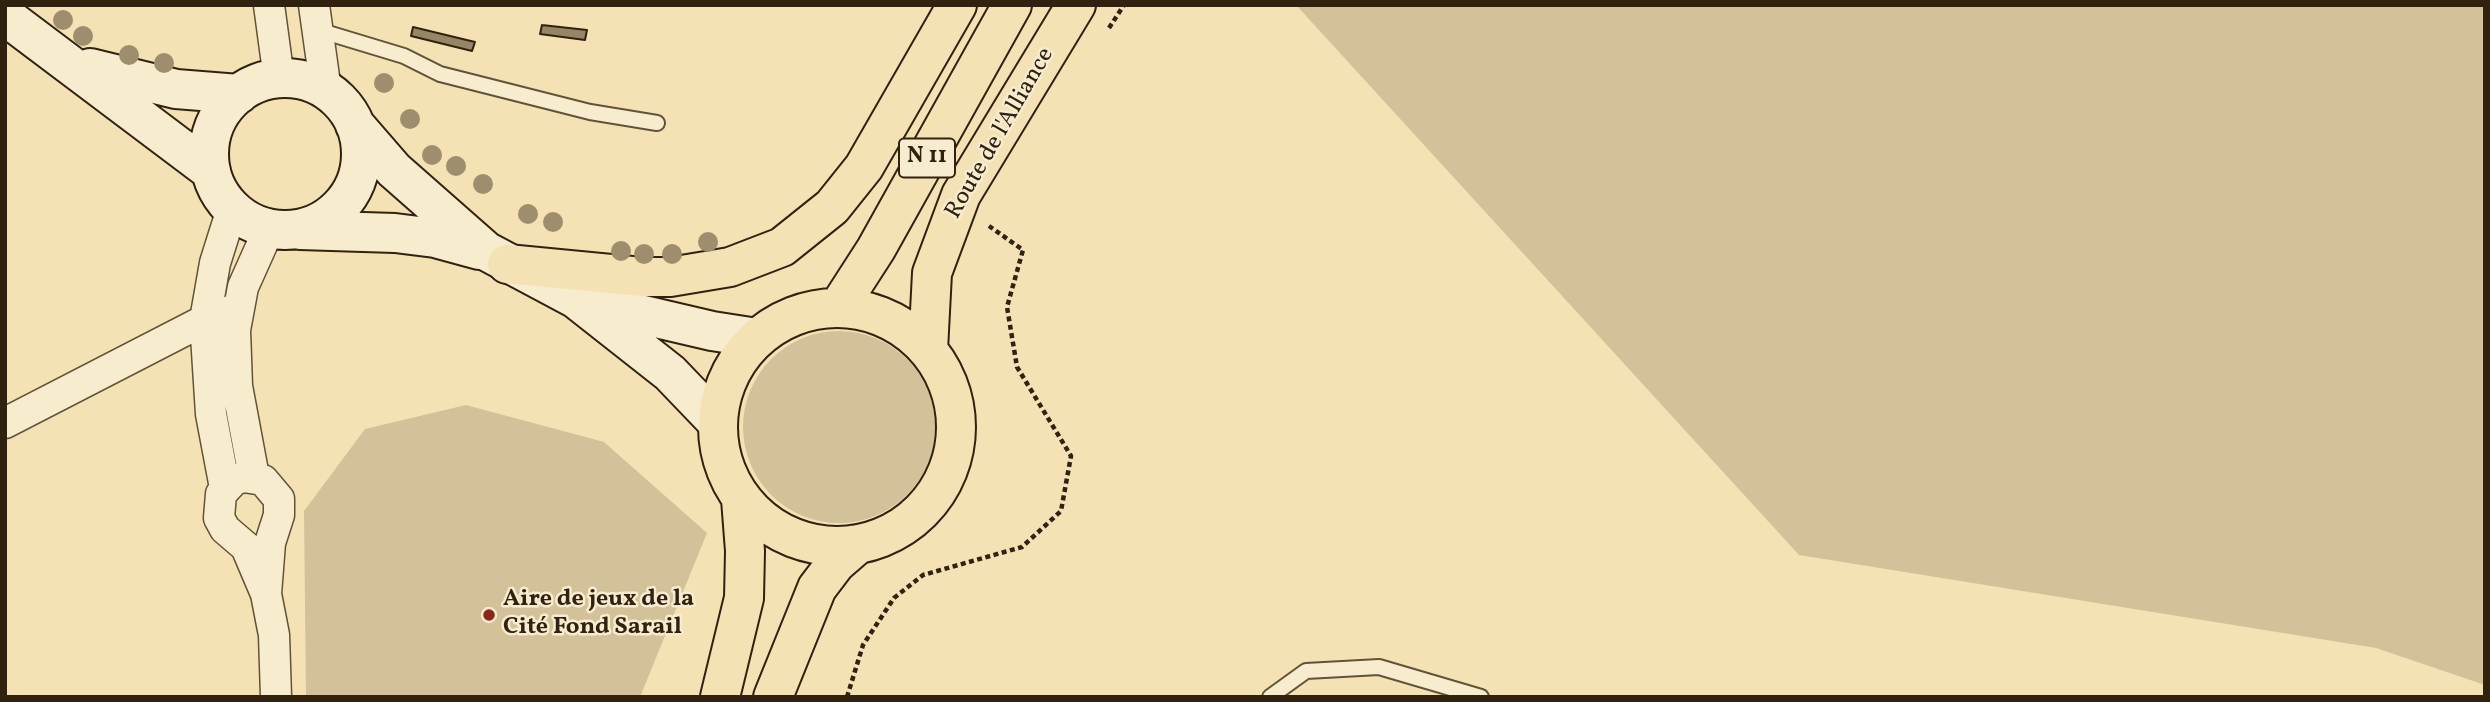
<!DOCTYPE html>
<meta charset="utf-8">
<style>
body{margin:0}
#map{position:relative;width:2490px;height:702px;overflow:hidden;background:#f4e2b5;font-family:Vollkorn,serif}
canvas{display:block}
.frame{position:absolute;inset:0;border:7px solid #30220f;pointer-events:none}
</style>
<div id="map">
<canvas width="2490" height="702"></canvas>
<div class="frame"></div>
</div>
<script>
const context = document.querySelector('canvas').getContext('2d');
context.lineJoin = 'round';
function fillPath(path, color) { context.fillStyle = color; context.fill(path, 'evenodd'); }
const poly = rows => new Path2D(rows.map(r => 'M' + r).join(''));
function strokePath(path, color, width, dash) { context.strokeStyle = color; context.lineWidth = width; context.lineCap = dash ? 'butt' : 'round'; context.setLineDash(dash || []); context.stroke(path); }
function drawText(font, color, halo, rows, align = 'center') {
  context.font = font + ' Vollkorn,serif'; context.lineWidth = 5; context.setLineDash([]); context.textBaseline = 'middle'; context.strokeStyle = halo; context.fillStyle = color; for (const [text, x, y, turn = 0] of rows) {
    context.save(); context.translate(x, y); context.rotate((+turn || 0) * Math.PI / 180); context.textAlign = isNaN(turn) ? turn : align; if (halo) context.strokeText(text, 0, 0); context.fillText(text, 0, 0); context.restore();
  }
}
fillPath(poly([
 [1296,5,2485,5,2485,685,2376,648,1799,555],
 '743 427a96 96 0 1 1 192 0a96 96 0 1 1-192 0Z',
 [466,405,604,442,707,533,640,697,306,697,304,511,365,429]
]), '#d3c199');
const building = poly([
 [542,25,587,30,585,40,540,34,542,25],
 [413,27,475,42,472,51,411,36,413,27]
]);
fillPath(building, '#968665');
strokePath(building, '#30220f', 2);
const lane = poly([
 [318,30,404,56,440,74,590,112,657,123],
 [1270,697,1306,671,1379,667,1481,697]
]);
const street = poly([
 [269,5,279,79],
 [314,5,326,91],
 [5,423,205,320,239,308],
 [254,477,237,386,235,330,243,287,269,229],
 [225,488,211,414,205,320,215,263,232,209],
 [266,594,270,543,279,515,279,499,263,480,244,477,234,480,221,494,219,518,225,529,246,547,266,594,274,635,276,697]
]);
const secondary = poly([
 [5,16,211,171],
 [90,68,176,89,239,94],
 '209 154a76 76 0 1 1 152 0a76 76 0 1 1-152 0Z',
 [355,125,394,170,486,251,576,299,670,373,717,422],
 [300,230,395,233,435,238,479,250],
 [588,302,712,331,757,338]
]);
const highway = poly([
 [507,264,642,277,670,277,730,267,782,247,832,207,864,167,957,5],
 '718 427a119 119 0 1 1 238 0a119 119 0 1 1-238 0Z',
 [838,308,876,249,1012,5],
 [928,350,932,273,961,195,1076,5],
 [720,697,744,598,745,551,741,499],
 [773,697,817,588,836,563,858,544]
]);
strokePath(lane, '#615238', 18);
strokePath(street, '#615238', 33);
strokePath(secondary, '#30220f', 42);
strokePath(highway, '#30220f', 42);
strokePath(poly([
 [1109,28,1124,5],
 [847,697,863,645,894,598,923,575,1022,547,1061,511,1071,456,1017,367,1007,307,1023,250,989,226]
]), '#30220f', 4.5, [5, 3.5]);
strokePath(lane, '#f8eccf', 14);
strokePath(street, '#f8eccf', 30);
strokePath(secondary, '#f8eccf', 38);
strokePath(highway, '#f4e2b5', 38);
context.fillStyle = '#9f8e6d';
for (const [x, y] of [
 [63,20],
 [83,36],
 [129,55],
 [164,63],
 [384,83],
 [410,119],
 [432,155],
 [456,166],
 [483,184],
 [528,214],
 [553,222],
 [708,242],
 [621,251],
 [644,254],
 [672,254]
]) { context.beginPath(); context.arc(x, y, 10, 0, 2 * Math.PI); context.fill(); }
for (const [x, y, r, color] of [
 [489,615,7,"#8f2418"]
]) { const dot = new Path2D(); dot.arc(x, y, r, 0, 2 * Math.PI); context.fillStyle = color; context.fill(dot); strokePath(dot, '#f8eccf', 2.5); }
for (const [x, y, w] of [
 [927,158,56]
]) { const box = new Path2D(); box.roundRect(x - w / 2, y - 19.5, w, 39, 5); context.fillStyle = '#f8eccf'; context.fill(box); strokePath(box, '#30220f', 2); }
drawText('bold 23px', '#30220f', null, [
 ["N 11",927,158]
]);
drawText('24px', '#30220f', '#f8eccf', [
 ["Route de l'Alliance",1001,134,-60]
]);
drawText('bold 24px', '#30220f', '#f8eccf', [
 ["Aire de jeux de la",503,601],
 ["Cité Fond Sarail",503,629]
], 'left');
</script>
